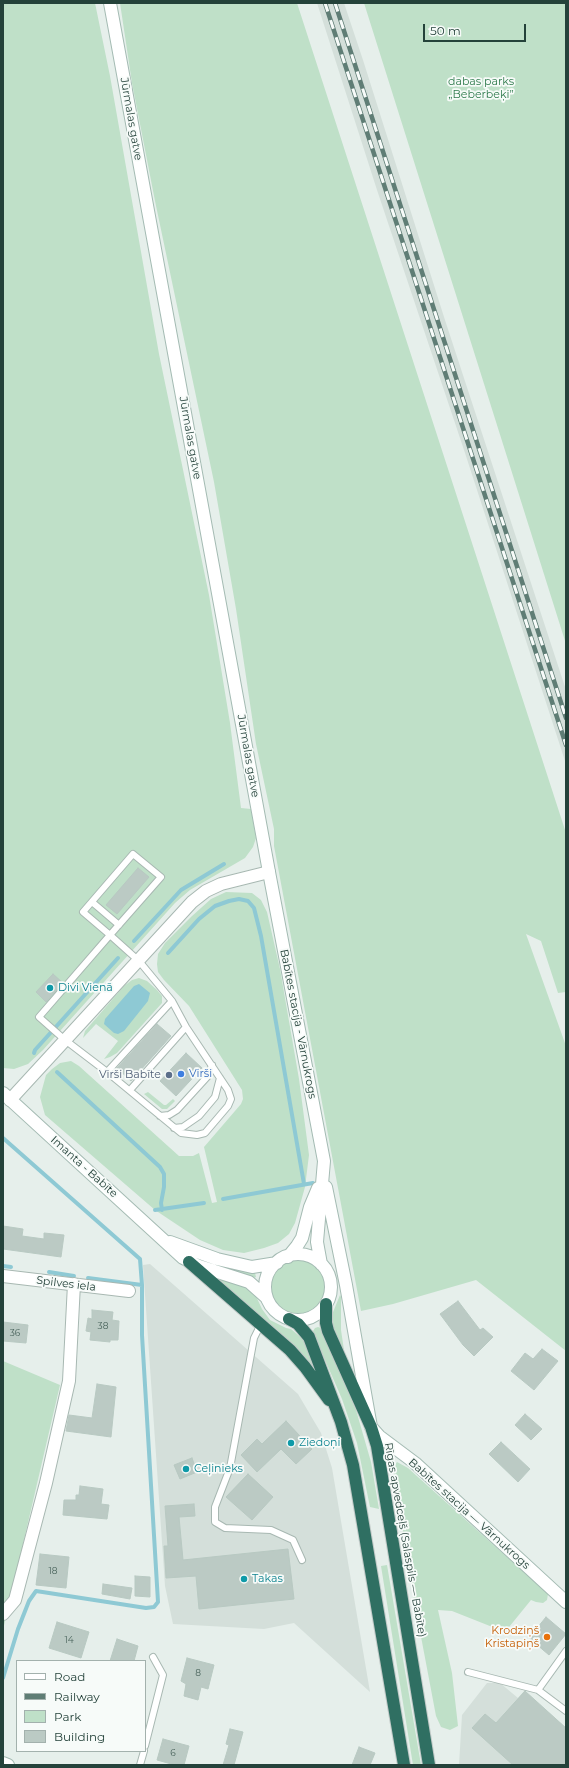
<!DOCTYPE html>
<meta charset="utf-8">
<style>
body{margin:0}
#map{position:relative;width:569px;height:1768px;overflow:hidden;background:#e6efeb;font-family:Montserrat,sans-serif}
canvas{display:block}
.frame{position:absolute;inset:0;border:4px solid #24423a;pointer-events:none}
.legend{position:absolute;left:16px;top:1660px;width:130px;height:92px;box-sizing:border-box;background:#f7fbf9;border:1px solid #a3b1ad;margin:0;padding:5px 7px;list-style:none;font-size:12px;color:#24423a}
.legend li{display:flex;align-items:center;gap:8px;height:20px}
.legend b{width:20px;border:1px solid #a3b1ad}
.scale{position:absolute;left:423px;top:24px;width:103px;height:18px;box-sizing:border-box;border:2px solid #24423a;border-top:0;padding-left:5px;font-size:12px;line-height:14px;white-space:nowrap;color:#24423a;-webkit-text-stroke:3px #f7fbf9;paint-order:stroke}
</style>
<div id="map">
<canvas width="569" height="1768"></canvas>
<div class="frame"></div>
<ul class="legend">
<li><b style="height:5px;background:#fff"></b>Road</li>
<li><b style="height:5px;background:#5f7d75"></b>Railway</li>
<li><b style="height:11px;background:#bfe0c8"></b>Park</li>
<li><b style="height:11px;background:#bbcac4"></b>Building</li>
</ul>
<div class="scale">50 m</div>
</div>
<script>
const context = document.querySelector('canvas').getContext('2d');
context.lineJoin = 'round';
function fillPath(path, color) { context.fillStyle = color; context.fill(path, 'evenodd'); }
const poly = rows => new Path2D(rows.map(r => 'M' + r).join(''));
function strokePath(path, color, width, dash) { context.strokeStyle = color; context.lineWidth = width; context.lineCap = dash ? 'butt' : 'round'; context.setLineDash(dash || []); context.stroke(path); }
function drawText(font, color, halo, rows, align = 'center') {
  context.font = font + ' Montserrat,sans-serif'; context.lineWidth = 3.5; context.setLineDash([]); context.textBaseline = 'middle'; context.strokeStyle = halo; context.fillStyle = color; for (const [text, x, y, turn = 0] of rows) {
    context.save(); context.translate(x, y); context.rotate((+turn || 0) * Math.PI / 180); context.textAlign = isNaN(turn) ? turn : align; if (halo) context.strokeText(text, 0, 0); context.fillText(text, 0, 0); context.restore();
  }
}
fillPath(poly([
 [317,3,344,3,363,60,444,317,566,690,566,764,465,453,377,190],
 [150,1264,298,1394,321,1433,332,1468,370,1692,294,1623,264,1629,173,1624,165,1586,143,1265],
 [487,1683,500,1683,518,1698,524,1691,566,1728,552,1765,459,1765,462,1715]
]), '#d4dfda');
fillPath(poly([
 [3,3,95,3,110,76,159,354,209,595,230,723,241,808,251,809,256,838,253,847,245,858,190,890,175,903,43,1050,28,1064,14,1069,3,1068],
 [120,3,297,3,566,833,566,992,558,993,541,941,526,934,566,1046,566,1351,476,1280,393,1304,361,1311,274,846,274,829,256,744,236,609,214,482,155,201,132,83],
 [364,3,566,3,566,644],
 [226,892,252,893,261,900,267,912,280,969,299,1079,309,1155,305,1187,295,1223,289,1234,278,1243,264,1248,244,1253,223,1250,200,1240,155,1210,45,1115,40,1097,46,1075,52,1069,60,1063,71,1061,79,1066,179,1156,193,1156,199,1153,212,1203,217,1202,204,1147,241,1104,243,1099,242,1090,189,1006,164,980,158,972,157,964,158,954,165,943,192,916,211,899],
 [139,978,147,981,157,990,162,996,162,1003,117,1053,110,1057,104,1059,118,1041,96,1024,83,1038,85,1031,124,986,132,980],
 [148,1092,164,1105,166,1105,173,1099,175,1101,167,1109,162,1109,144,1094],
 '270 1287a28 28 0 1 1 56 0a28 28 0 1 1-56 0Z',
 [232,1267,255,1273,256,1277,254,1278,228,1270,228,1268],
 [209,1275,247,1286,255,1294,262,1309,270,1320,286,1328,291,1329,304,1340,316,1370],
 [340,1295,341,1297,341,1330,344,1350,342,1349,335,1334,331,1321,331,1317],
 [318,1327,321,1328,356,1410,371,1462,379,1509,370,1507,357,1443,342,1399,315,1337,313,1331,315,1328],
 [3,1361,60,1385,3,1630],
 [397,1462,408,1468,548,1594,547,1600,543,1603,536,1602,531,1600,505,1632,452,1611,438,1610,452,1673,458,1726,450,1730,441,1727,436,1716,412,1589,395,1480,394,1466],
 [387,1565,421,1765,413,1765,381,1566]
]), '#bfe0c8');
fillPath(poly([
 [139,984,150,993,148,1001,124,1031,118,1034,114,1033,104,1024,105,1019,134,986]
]), '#8ec9d4');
strokePath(poly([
 [134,941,181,890,224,864],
 [168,953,199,919,215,906,229,901,239,899,248,901,254,908,261,936,304,1184],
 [34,1053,35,1050,118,958],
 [57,1072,160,1167,164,1174,164,1187,161,1203,162,1210],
 [3,1138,140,1259,142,1285,142,1335,158,1602,154,1607,146,1608,36,1591,29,1601,18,1629,3,1678],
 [223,1199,313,1183],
 [155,1210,204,1203],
 [3,1266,11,1267],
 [49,1272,74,1276],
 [88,1278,142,1285]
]), '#8ec9d4', 4);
const building = poly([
 [138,868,149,877,117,914,106,905,138,868],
 [53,974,63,983,46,1002,36,992,53,974],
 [157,1024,171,1036,131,1081,117,1068,157,1024],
 [186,1053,202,1068,176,1096,160,1081,186,1053],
 [3,1226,23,1229,22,1236,44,1239,44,1233,64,1235,61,1257,3,1249,3,1226],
 [458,1301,480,1330,483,1328,493,1337,474,1356,463,1345,440,1314,458,1301],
 [92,1310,113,1312,112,1320,119,1321,118,1340,110,1340,110,1342,90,1340,91,1332,86,1331,88,1318,92,1319,92,1310],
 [3,1322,28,1325,26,1343,3,1341,3,1322],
 [542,1349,558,1361,534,1390,511,1371,525,1353,533,1359,542,1349],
 [97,1384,116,1387,111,1437,66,1431,69,1415,92,1418,97,1384],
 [525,1414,542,1429,531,1440,515,1425,525,1414],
 [286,1421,312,1449,296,1464,281,1449,257,1472,241,1455,257,1439,262,1444,286,1421],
 [501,1442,530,1469,518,1482,489,1454,501,1442],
 [192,1458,197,1472,180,1479,174,1465,192,1458],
 [248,1474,273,1497,252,1520,226,1497,248,1474],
 [80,1486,103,1489,101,1504,109,1505,107,1519,63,1515,64,1500,76,1500,76,1495,79,1495,80,1486],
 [194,1504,195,1516,179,1517,183,1560,288,1549,294,1599,199,1609,196,1576,166,1578,164,1546,168,1546,165,1506,194,1504],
 [40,1554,69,1557,66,1588,36,1585,40,1554],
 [135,1576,150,1577,150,1597,135,1596,135,1576],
 [103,1584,132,1588,130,1599,102,1594,103,1584],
 [546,1617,566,1634,549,1655,529,1638,546,1617],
 [57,1622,89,1632,81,1658,49,1648,57,1622],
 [117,1639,138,1646,134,1661,110,1661,117,1639],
 [187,1658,214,1665,208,1689,201,1687,198,1700,184,1696,186,1684,181,1681,187,1658],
 [525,1691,566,1728,566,1765,513,1765,472,1728,485,1714,496,1723,525,1691],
 [230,1729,243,1732,234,1765,223,1765,229,1745,226,1744,230,1729],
 [163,1739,189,1746,184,1765,175,1765,157,1760,163,1739],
 [359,1747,375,1753,370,1765,352,1765,359,1747]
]);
fillPath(building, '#bbcac4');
strokePath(building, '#b8c9c2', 1);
const lane = poly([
 [92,902,119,925],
 [65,1040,107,1072,181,1133,197,1135,205,1133,228,1106,231,1099,228,1090,186,1027,172,1001,139,961,110,935,83,912,133,854,161,877,110,935,39,1017,65,1040],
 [107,1072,172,1001],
 [130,1090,186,1027],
 [160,1116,169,1115,177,1110,208,1076,212,1065],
 [174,1128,183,1127,199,1116,215,1097,220,1078],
 [261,1324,254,1338,230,1468,215,1507,215,1522,225,1528,271,1530,293,1540,302,1560],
 [468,1672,538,1690,566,1711],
 [538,1690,566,1651],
 [145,1746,163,1675,153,1657],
 [140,1765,144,1751]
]);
const street = poly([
 [10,1100,192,902,206,891,221,884,269,872],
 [3,1276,129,1291],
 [3,1614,15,1600,46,1483,69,1381,74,1284]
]);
const secondary = poly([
 [110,3,269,872,324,1161,317,1242,321,1264],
 [3,1093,183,1258,199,1266,249,1282,267,1298],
 [326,1187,346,1285,371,1427,379,1436,415,1463,566,1602],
 [170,1242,217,1259,252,1267,277,1263],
 '265 1287a33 33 0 1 1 66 0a33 33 0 1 1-66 0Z',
 [288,1257,297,1246,302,1238,310,1207,318,1188],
 [3,1763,8,1765]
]);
const highway = poly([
 [189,1262,290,1350,305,1367,329,1400],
 [326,1304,326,1323,328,1331,371,1427,377,1446,429,1765],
 [289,1319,298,1324,309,1337,341,1422,353,1465,404,1765]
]);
strokePath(lane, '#a8b8b2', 8);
strokePath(street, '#a8b8b2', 14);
strokePath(secondary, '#a4bbb3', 14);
strokePath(highway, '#c2cac8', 14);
strokePath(lane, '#fff', 6);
strokePath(street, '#fff', 12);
strokePath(secondary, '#fff', 12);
strokePath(highway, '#2f6f62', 12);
const rail = poly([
 [325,3,566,745],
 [335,3,566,718]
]);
strokePath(rail, '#5f7d75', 4.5);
strokePath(rail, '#f7fbf9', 3, [9]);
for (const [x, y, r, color] of [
 [50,988,4,"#0f9aa8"],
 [181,1074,4,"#3f7fe0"],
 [169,1075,4,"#5c6f8a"],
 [291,1443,4,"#0f9aa8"],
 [186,1469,4,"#0f9aa8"],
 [244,1579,4,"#0f9aa8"],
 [547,1637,4,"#e8710a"]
]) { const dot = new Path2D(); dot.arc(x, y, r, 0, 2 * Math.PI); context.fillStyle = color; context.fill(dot); strokePath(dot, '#f7fbf9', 1.5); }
drawText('9px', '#4a645c', null, [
 ["38",103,1326],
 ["36",15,1333],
 ["18",53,1571],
 ["14",69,1640],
 ["8",198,1673],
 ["6",173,1753]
]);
drawText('11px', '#2d7a4b', '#f7fbf9', [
 ["dabas parks",481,82],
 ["„Beberbeķi”",481,95]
]);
drawText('11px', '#24423a', '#f7fbf9', [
 ["Jūrmalas gatve",131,119,80],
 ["Jūrmalas gatve",190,438,80],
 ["Jūrmalas gatve",248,756,80],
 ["Babītes stacija - Vārnukrogs",298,1024,79],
 ["Imanta - Babīte",84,1167,42],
 ["Spilves iela",66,1284,7],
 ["Babītes stacija — Vārnukrogs",469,1514,42],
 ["Rīgas apvedceļš (Salaspils — Babīte)",405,1540,80]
]);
drawText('11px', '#0d838f', '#f7fbf9', [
 ["Divi Vienā",58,988],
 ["Ziedoņi",299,1443],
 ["Ceļinieks",194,1469],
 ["Takas",252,1579]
], 'left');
drawText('11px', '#366cbe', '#f7fbf9', [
 ["Virši",189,1074]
], 'left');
drawText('11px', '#4e5e75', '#f7fbf9', [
 ["Virši Babīte",161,1075]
], 'right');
drawText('11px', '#c56008', '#f7fbf9', [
 ["Krodziņš",539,1631],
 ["Kristapiņš",539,1644]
], 'right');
</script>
